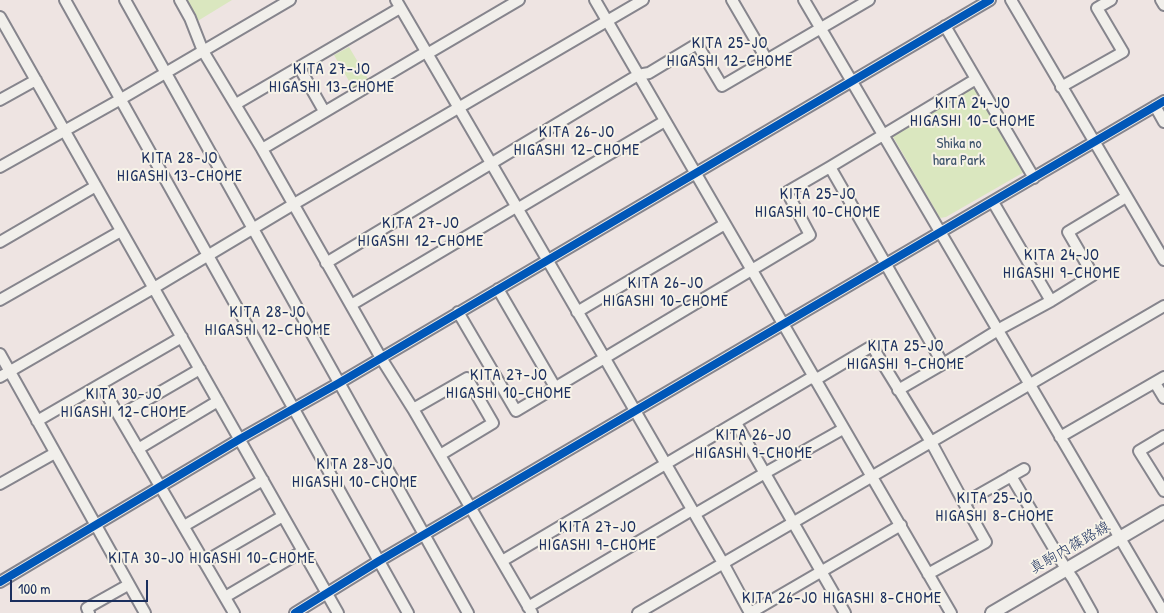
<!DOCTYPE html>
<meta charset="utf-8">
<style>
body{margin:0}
#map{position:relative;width:1164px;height:613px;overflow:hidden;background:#eee4e2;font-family:"Patrick Hand",sans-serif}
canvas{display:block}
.scale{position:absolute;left:10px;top:580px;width:138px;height:22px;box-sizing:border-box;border:2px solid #1b2f5e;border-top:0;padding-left:6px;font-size:15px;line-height:18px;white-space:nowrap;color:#1b2f5e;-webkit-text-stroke:4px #f7f3e8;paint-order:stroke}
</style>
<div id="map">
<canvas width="1164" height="613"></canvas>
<div class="scale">100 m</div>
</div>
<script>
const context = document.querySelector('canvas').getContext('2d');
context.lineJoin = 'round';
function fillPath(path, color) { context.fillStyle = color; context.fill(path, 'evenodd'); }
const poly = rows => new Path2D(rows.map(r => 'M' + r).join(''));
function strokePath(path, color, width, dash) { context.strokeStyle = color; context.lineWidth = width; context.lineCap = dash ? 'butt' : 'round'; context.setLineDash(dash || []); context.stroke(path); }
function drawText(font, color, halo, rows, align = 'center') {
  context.font = font + ' "Patrick Hand","Klee One",sans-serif'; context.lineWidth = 4; context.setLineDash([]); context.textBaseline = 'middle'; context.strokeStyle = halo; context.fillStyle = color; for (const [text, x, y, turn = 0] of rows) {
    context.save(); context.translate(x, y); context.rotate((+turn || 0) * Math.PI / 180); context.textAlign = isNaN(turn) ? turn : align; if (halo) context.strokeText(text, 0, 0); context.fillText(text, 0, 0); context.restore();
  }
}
fillPath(poly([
 [184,0,232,0,196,22],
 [349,47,368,79,353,88,334,55],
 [972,86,976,86,1026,171,946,217,940,218,892,135]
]), '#dae7bf');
const minor = poly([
 [65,0,408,613],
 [125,0,468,613],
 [180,0,190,18,203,51,262,149,381,358,413,409,532,613],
 [396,0,604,357,723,563,750,613],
 [595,0,951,613],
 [732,0,767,60],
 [804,0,1164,613],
 [1011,0,1164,260],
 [1161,0,1164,5],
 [0,17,338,613],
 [945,26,1034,178],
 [427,54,519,0],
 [299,67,324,111],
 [1061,87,1123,52,1097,8,1111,0],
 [0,100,36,80],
 [236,104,400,8],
 [1155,106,1164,122],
 [262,149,426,52],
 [0,167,121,99,290,0],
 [830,167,943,364],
 [993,202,1051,301],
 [517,209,665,121],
 [0,242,96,186],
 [326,263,638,75,649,73,697,44,722,86,869,0],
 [498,289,555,387],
 [0,300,121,231],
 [351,305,516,207],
 [458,312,516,411,810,235,787,192,830,167,976,79],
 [577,312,725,224],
 [0,354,145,613],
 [0,377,152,289,294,204,643,0],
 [815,380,872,346,931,442,964,503,986,542,928,574],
 [1155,383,1164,398],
 [101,385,234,613],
 [898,390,943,364,1003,327,1051,301,1093,275,1068,232,1126,197],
 [413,409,467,378,493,423,440,455],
 [119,416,200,369],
 [37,421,182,337],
 [736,423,845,613],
 [1164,436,1139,451,1164,491],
 [1060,437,1164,377],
 [138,449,218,401],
 [1011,476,1066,569,1073,579,1092,613],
 [0,484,55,453],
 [964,503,1024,469],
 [695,514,765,473,843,429],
 [184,526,263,480],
 [502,561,814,376],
 [204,562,283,516],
 [0,582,240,439,339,383,990,0],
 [225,597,303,551],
 [528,607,692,510],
 [89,613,87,608,128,585],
 [295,613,379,561,1164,101],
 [638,613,1164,306],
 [750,613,901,525]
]);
const major = poly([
 [992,613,1164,512]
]);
strokePath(minor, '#86858d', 14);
strokePath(major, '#86858d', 16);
strokePath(minor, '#f1efeb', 10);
strokePath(major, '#f1efeb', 12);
strokePath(poly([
 [0,582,240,439,339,383,990,0],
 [295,613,379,561,1164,101]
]), '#0057b8', 8);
drawText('15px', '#3e546c', '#f7f3e8', [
 ["Shika no",959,144],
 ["hara Park",959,161]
]);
drawText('15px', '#1b2f5e', '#f7f3e8', [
 ["真駒内篠路線",1070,548,-30]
]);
context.letterSpacing = '1px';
drawText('16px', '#1b2f5e', '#f7f3e8', [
 ["KITA 25-JO",730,44],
 ["HIGASHI 12-CHOME",730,62],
 ["KITA 27-JO",332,70],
 ["HIGASHI 13-CHOME",332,88],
 ["KITA 24-JO",973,104],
 ["HIGASHI 10-CHOME",973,122],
 ["KITA 26-JO",577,133],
 ["HIGASHI 12-CHOME",577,151],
 ["KITA 28-JO",180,159],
 ["HIGASHI 13-CHOME",180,177],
 ["KITA 25-JO",818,195],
 ["HIGASHI 10-CHOME",818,213],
 ["KITA 27-JO",421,224],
 ["HIGASHI 12-CHOME",421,242],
 ["KITA 24-JO",1062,256],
 ["HIGASHI 9-CHOME",1062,274],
 ["KITA 26-JO",666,284],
 ["HIGASHI 10-CHOME",666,302],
 ["KITA 28-JO",268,313],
 ["HIGASHI 12-CHOME",268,331],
 ["KITA 25-JO",906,347],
 ["HIGASHI 9-CHOME",906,365],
 ["KITA 27-JO",509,376],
 ["HIGASHI 10-CHOME",509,394],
 ["KITA 30-JO",124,395],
 ["HIGASHI 12-CHOME",124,413],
 ["KITA 26-JO",754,436],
 ["HIGASHI 9-CHOME",754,454],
 ["KITA 28-JO",355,465],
 ["HIGASHI 10-CHOME",355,483],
 ["KITA 25-JO",995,499],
 ["HIGASHI 8-CHOME",995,517],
 ["KITA 27-JO",598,528],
 ["HIGASHI 9-CHOME",598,546],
 ["KITA 30-JO HIGASHI 10-CHOME",212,559],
 ["KITA 26-JO HIGASHI 8-CHOME",842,599]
]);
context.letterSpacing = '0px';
</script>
